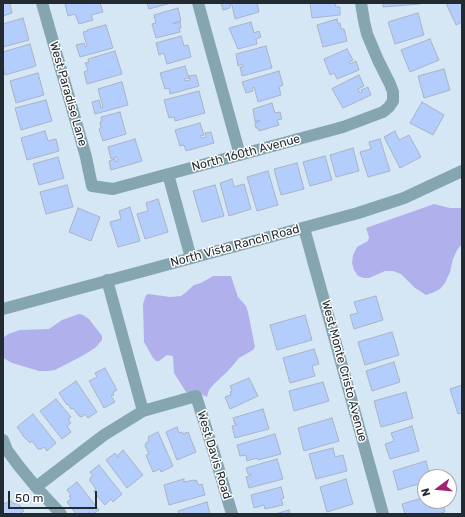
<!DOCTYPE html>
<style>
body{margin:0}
#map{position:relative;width:465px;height:517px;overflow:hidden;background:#d5e7f5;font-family:Rubik,sans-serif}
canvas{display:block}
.frame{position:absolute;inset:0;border:4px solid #242b30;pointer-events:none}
.north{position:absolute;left:417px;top:469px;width:40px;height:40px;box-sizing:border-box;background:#fff;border:1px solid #a7aaac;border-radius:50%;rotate:254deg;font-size:11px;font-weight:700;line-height:16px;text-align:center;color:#242b30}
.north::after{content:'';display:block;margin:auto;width:14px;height:18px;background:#a12173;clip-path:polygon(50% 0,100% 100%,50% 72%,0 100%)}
.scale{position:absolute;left:8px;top:491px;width:89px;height:18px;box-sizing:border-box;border:2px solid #242b30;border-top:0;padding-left:5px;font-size:12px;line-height:14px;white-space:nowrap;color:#242b30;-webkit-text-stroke:3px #fff;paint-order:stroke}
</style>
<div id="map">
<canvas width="465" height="517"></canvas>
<div class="frame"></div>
<div class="north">N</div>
<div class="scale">50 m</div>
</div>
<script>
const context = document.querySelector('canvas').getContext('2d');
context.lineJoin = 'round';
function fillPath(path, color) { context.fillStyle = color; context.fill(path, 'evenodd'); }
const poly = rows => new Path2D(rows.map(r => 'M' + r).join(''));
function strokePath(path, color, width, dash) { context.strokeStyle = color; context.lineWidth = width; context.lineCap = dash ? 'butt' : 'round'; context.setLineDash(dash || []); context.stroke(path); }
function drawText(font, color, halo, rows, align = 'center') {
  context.font = font + ' Rubik,sans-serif'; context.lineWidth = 3; context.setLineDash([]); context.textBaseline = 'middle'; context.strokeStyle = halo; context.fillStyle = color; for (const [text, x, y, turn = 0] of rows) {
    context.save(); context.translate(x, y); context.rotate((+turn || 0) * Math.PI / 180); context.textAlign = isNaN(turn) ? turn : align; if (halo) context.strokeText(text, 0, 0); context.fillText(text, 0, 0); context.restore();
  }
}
fillPath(poly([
 [434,204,450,208,462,208,462,244,457,250,453,259,450,272,445,283,440,289,432,293,426,295,415,288,401,274,393,271,385,271,369,278,364,278,358,276,354,270,352,263,353,255,357,247,368,241,369,237,366,228],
 [213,276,231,276,238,297,246,306,248,312,255,347,253,350,239,358,228,371,214,384,209,390,207,397,197,392,186,392,174,373,173,357,172,356,167,355,159,361,156,361,153,358,144,342,143,304,146,295,149,294,170,297,181,296,185,293,194,285,201,283],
 [79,314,83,315,89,319,102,336,102,340,95,348,82,356,55,370,48,371,39,371,12,363,5,359,3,356,3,338,8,334,20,330,49,329,62,320]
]), '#b0b1ec');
const building = poly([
 [3,3,12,3,10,4,12,13,3,16,3,3],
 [68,3,100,3,103,12,91,15,93,20,79,24,75,14,68,16,65,4,68,3],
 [147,3,171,3,149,9,147,3],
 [221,3,257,3,259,12,235,19,232,5,230,5,230,8,223,10,221,3],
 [310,3,335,3,336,7,340,7,340,15,312,18,310,3],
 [383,3,420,3,420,4,383,7,383,3],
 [446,3,462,3,462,22,456,25,446,3],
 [178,8,181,21,173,23,173,24,180,22,181,28,179,28,180,32,156,38,152,24,156,23,154,15,178,8],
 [418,13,424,35,395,44,388,22,418,13],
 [23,18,29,40,3,47,3,24,23,18],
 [337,19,338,24,340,23,341,29,344,29,347,41,323,47,317,25,337,19],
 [251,22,254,33,259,31,261,37,256,39,257,44,238,49,229,28,251,22],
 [105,25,106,25,113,48,80,57,76,45,84,43,85,47,87,46,83,32,88,31,87,30,105,25],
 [181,36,184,46,188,45,191,57,167,64,164,53,159,55,156,43,181,36],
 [430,39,439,60,410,72,401,50,430,39],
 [30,44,36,66,5,75,3,66,3,52,30,44],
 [266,46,272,68,242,76,240,67,243,67,242,64,238,66,236,54,266,46],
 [347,49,353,60,349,62,350,64,356,61,359,70,337,79,334,73,330,75,324,59,347,49],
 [115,51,122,74,87,84,84,72,88,70,85,63,89,62,88,59,115,51],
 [185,66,189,78,184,79,185,81,190,80,189,76,196,75,199,86,170,94,169,88,165,89,160,73,185,66],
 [444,69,450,90,424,98,418,76,444,69],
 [279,71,283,85,279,87,281,95,258,102,254,87,252,88,253,91,246,93,242,82,279,71],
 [38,73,44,95,16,103,10,81,38,73],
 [359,75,364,86,358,89,360,93,362,92,361,90,368,87,371,95,343,108,332,89,333,88,359,75],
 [121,82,122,82,128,105,95,114,92,102,99,100,101,108,103,107,98,89,121,82],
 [199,91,205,113,175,121,174,117,169,118,164,100,199,91],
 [46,100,52,121,21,130,15,108,46,100],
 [422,102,444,115,433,135,410,123,422,102],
 [272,103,275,113,280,112,282,119,277,120,279,125,259,131,258,128,256,128,255,123,260,121,260,120,255,122,253,109,272,103],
 [120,112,126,134,103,141,99,129,101,128,100,122,102,121,101,117,120,112],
 [200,123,204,135,200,136,201,138,206,137,205,133,211,132,214,143,186,151,184,145,180,146,175,130,200,123],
 [45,131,48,141,56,139,59,151,27,160,21,138,45,131],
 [395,131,399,140,409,135,421,157,400,168,384,137,395,131],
 [135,139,142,161,111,170,109,161,115,159,116,162,118,161,117,157,111,159,108,147,135,139],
 [380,139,390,171,368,177,360,152,371,149,369,142,380,139],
 [353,148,359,171,336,177,330,155,353,148],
 [325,156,332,180,310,186,303,162,325,156],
 [58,157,64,178,39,185,33,164,58,157],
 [297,163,304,189,281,195,274,169,297,163],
 [268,171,278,205,257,211,247,177,268,171],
 [232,179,234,187,244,184,251,209,229,216,220,183,232,179],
 [67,185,73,207,46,214,40,192,67,185],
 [215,185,224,216,202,222,193,191,215,185],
 [158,199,168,232,145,239,137,214,148,211,146,203,158,199],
 [130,207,140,241,118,247,110,222,121,219,119,211,130,207],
 [78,208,100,217,91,241,69,232,78,208],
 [376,296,383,320,354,329,350,315,358,313,354,302,376,296],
 [305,315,312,340,277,350,270,325,305,315],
 [392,332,399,355,365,365,358,342,392,332],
 [314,349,319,364,312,366,315,376,290,383,283,358,314,349],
 [394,362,400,382,372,391,366,371,394,362],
 [105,368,117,390,113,392,114,395,111,396,115,402,104,408,89,381,97,377,95,373,105,368],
 [249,378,258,396,230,409,225,397,231,395,230,392,232,391,230,386,249,378],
 [76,381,97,412,88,418,85,414,82,417,79,416,73,408,71,409,68,404,67,405,59,393,76,381],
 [323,382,329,401,294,411,289,391,323,382],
 [462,385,462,413,458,414,450,389,462,385],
 [406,392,413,418,381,427,374,401,406,392],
 [56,399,71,417,68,419,71,423,67,426,71,432,62,439,40,411,56,399],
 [263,409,269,429,235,438,232,426,237,425,237,424,235,424,233,418,263,409],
 [33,414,56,443,47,451,44,447,41,449,38,449,32,441,30,443,22,435,23,435,17,427,33,414],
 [332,418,339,441,304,451,298,428,332,418],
 [412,426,419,451,390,459,385,444,394,441,391,433,412,426],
 [177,427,179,433,182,432,183,434,188,432,196,452,177,460,166,432,177,427],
 [158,432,173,466,161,472,160,469,153,472,146,455,149,454,145,446,146,443,149,441,148,437,158,432],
 [275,434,281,454,258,460,257,458,247,461,246,455,240,456,237,445,275,434],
 [333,448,335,457,343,455,347,471,316,479,309,454,333,448],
 [123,450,143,475,127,488,106,460,115,453,118,458,119,457,118,455,123,450],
 [277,459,283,479,249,488,246,477,251,475,251,474,248,474,246,468,277,459],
 [426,461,430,477,425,477,425,482,398,490,393,471,426,461],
 [99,465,122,494,113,502,111,499,105,505,97,496,94,491,96,489,90,481,90,478,93,476,90,472,99,465],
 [184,479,184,482,194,480,197,481,198,485,202,484,205,495,169,505,164,485,184,479],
 [346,479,353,504,327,512,320,487,346,479],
 [77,482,99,510,93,514,90,514,89,512,86,514,76,514,67,502,71,499,69,496,71,495,67,490,77,482],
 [281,487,284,498,281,499,283,505,265,509,264,505,254,508,251,495,281,487],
 [425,497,425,501,442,501,445,512,437,514,405,514,402,504,425,497],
 [3,501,5,504,9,501,11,501,14,504,17,502,24,511,20,514,3,514,3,501],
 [207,502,210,514,179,514,178,511,207,502],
 [289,510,290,514,275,514,289,510]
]);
fillPath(building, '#b3cdfc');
strokePath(building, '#a9b3c4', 1);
strokePath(poly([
 [42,3,86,157,92,186,113,189,343,127,383,112,389,107,393,101,393,92,390,84,378,60,367,34,364,21,361,3],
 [198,3,240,155],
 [168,174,191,258],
 [304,228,383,514],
 [107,280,143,411],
 [3,309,358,213,404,198,462,171],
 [3,440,7,450,18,465,36,487,61,514],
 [36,487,104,435,143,411,196,396,214,453,232,514]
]), '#85a6b1', 12);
drawText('12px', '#242b30', '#fff', [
 ["West Paradise Lane",68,94,74],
 ["North 160th Avenue",246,153,-15],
 ["North Vista Ranch Road",235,246,-15],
 ["West Monte Cristo Avenue",344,371,75],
 ["West Davis Road",214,455,73]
]);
</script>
